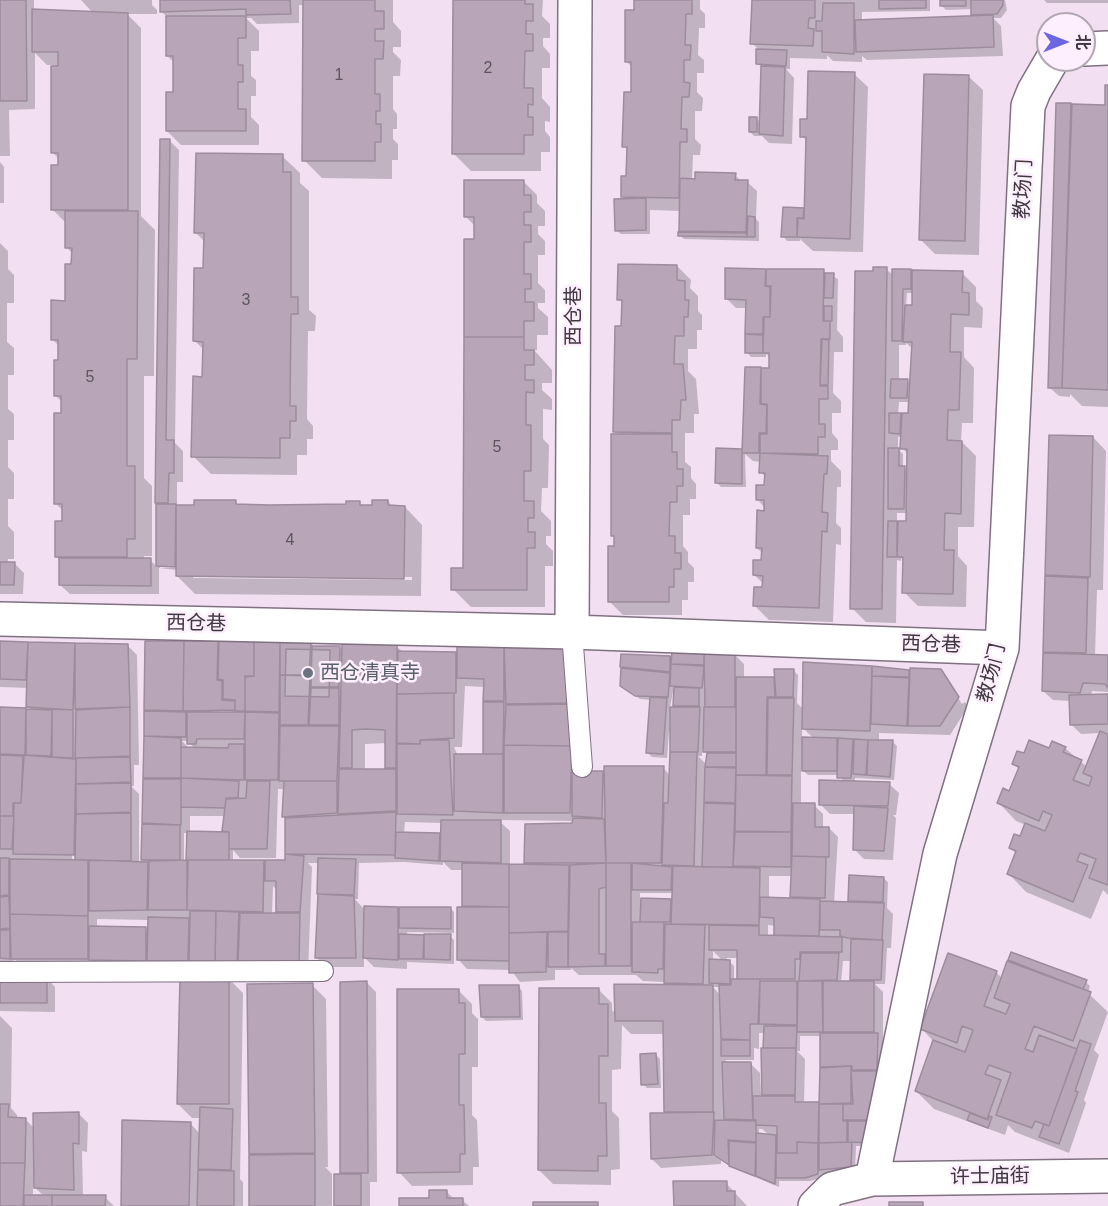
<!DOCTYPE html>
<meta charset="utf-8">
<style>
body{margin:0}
#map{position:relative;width:1108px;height:1206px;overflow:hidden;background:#f2e0f2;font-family:Helvetica,"Noto Sans SC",sans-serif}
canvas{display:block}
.north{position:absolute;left:1036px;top:12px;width:60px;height:60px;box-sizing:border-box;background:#fdeffd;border:2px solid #b1a6b1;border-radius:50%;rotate:90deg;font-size:16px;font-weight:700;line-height:24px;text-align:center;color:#3f383f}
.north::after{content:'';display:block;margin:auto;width:21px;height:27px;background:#6c66e0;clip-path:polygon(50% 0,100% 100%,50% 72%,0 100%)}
</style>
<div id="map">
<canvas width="1108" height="1206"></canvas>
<div class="north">北</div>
</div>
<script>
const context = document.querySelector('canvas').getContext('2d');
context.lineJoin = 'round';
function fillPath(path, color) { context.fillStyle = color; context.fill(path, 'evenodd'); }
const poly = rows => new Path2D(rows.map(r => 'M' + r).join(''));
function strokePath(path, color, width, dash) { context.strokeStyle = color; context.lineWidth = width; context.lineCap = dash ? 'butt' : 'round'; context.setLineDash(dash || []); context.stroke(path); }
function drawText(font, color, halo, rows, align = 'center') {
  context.font = font + ' Helvetica,"Noto Sans SC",sans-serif'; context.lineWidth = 5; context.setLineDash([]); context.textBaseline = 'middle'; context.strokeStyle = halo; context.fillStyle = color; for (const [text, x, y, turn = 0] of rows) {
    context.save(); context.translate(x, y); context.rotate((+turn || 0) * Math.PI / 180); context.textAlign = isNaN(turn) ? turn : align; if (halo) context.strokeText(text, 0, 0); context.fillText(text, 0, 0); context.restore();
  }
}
fillPath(poly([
 [0,0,34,0,34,11,93,13,81,0,152,0,152,5,157,10,157,14,127,14,141,28,141,216,155,230,154,376,144,376,144,478,152,486,152,556,144,556,144,560,150,560,157,567,157,502,170,141,179,150,175,443,183,451,183,482,177,482,177,506,235,502,239,506,347,505,347,503,373,507,388,501,393,507,405,507,422,525,421,596,195,594,177,576,177,570,159,568,159,594,70,594,60,585,60,560,56,556,63,511,55,503,62,402,55,395,60,347,53,340,66,302,73,254,66,247,66,223,52,209,60,167,60,160,52,152,52,65,47,65,35,53,35,109,9,110,10,156,0,156],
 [160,565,183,565,183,568,160,568],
 [193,575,412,577,412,580,193,578],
 [161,0,393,0,393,22,401,31,401,47,393,47,393,52,401,60,400,76,393,76,393,109,397,114,397,129,393,129,393,139,398,144,398,160,392,160,392,179,322,178,304,160,304,5,299,5,299,23,257,24,251,18,246,18,259,31,259,51,251,51,251,76,256,80,256,96,251,96,251,117,259,125,259,145,181,145,167,131,175,93,175,63,167,56,167,17,161,11],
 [454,0,543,0,542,16,550,24,550,38,543,38,543,46,550,54,550,68,542,68,542,98,550,107,550,122,545,121,545,131,550,137,550,152,541,152,541,171,471,171,453,153],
 [635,0,700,0,700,9,705,14,705,28,699,28,698,55,704,60,704,73,697,73,697,92,703,98,702,111,695,111,695,139,701,145,700,155,693,155,692,180,735,175,742,182,747,182,757,191,756,219,759,222,759,241,684,239,679,235,683,233,681,231,681,211,650,210,650,234,621,234,616,230,626,200,622,196,627,178,628,150,624,146,632,93,633,68,626,61],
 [753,0,930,0,930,11,862,12,862,21,976,17,973,9,946,10,942,6,942,0,1005,0,1007,10,1001,18,993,18,1001,26,1003,56,867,60,862,56,862,62,833,61,827,55,827,59,790,58,790,69,786,69,794,78,792,144,769,143,762,136,754,136,750,132,756,118,760,122,762,68,758,64,758,49,752,43],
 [1044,0,1108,0,1108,3,1047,3],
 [854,74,868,87,863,252,813,251,800,239,800,241,787,241,783,236,803,209,805,212,808,142,802,136,808,121],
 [969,77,983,90,979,255,935,254,921,240],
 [1108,86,1108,407,1082,406,1070,394,1070,397,1059,396,1049,387,1070,105,1074,108,1106,106],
 [282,156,300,173,300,183,309,191,309,310,316,316,315,331,308,331,307,419,313,426,313,439,307,439,307,455,297,455,297,475,211,474,193,456,203,378,204,350,195,341,205,269,205,242,195,232],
 [0,162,4,167,4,203,0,203],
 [523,181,537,195,537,203,545,211,545,226,538,226,538,234,545,241,545,255,538,255,538,283,545,290,545,303,538,303,538,308,548,317,548,335,537,335,537,350,534,350,552,370,552,383,542,383,542,390,552,399,552,410,543,409,543,439,549,445,548,488,542,488,541,511,551,521,551,536,546,536,546,544,553,551,553,566,545,566,545,607,471,607,453,589,465,570,475,241,475,226,465,216],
 [0,243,8,251,8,269,14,275,14,303,7,303,7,342,14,348,14,375,8,375,8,409,14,414,14,440,8,440,8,467,14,473,14,499,8,499,8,526,14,532,14,559,8,559,8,563,14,563,24,573,23,594,0,594],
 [677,266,691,280,690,288,698,296,698,311,702,315,702,330,697,330,697,349,688,349,688,371,696,379,699,414,694,414,694,433,685,433,685,462,691,467,691,478,696,484,696,499,690,499,690,515,683,515,683,546,688,552,688,562,694,568,694,582,688,582,688,600,682,600,682,615,623,615,609,601,616,547,616,538,613,535,618,435,614,431,623,327,623,304,619,299],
 [886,269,894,276,910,270,914,274,962,273,976,287,976,301,983,308,982,328,964,327,964,357,974,368,973,423,962,423,961,441,976,456,974,527,958,527,958,556,967,566,966,607,918,606,904,592,904,562,901,558,901,561,897,560,896,623,866,622,852,608,875,273],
 [907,293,913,293,913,307,906,307],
 [906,343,913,349,911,384,907,381,899,380,899,345,906,345],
 [899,402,910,402,910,415,903,418,898,415],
 [898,437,902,437,902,448,909,455,908,472,903,467,903,454,898,449],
 [897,513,907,513,907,522,897,522],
 [765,270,768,273,823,271,838,279,837,330,843,337,843,352,834,352,833,393,841,401,841,413,832,413,832,433,838,440,838,450,831,450,831,461,841,471,841,487,837,487,836,523,841,528,841,545,836,544,833,622,769,620,755,606,763,589,764,584,754,575,763,561,763,554,757,548,765,508,757,499,766,487,766,478,761,472,761,462,753,461,745,454,746,487,721,487,717,483,741,450,744,453,746,368,771,370,771,358,766,354,766,357,751,357,747,352,749,336,747,333,747,308,736,308,726,298],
 [1093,437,1106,451,1103,590,1097,590,1095,656,1108,656,1108,692,1092,691,1091,696,1108,695,1108,733,1101,733,1108,736,1108,895,1103,890,1091,919,1026,892,1009,874,1017,854,1010,848,1021,838,1026,825,1016,821,999,803,1010,793,1020,770,1014,764,1025,755,1065,748,1087,767,1101,733,1081,734,1072,725,1071,701,1053,700,1043,691,1047,578,1050,578,1047,575],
 [0,642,128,646,137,655,139,765,134,765,134,786,131,786,139,794,139,863,146,863,142,860,147,826,144,823,145,738,148,738,145,735,149,712,146,709,146,643,279,643,282,646,311,643,315,648,340,648,343,651,396,646,403,652,458,653,458,647,570,648,580,772,603,772,606,775,663,768,670,775,671,732,669,732,667,758,652,757,647,752,651,700,640,699,621,685,622,656,703,655,706,658,735,655,744,664,744,678,774,678,777,681,794,671,798,675,797,703,804,710,871,667,874,670,908,671,911,674,941,671,948,678,945,678,962,704,965,702,968,707,950,735,879,733,879,741,893,742,897,746,894,780,855,778,855,783,889,784,899,793,896,815,893,815,896,818,893,860,864,859,855,850,855,814,830,814,820,804,844,782,839,775,808,775,801,769,801,805,814,805,823,814,823,828,829,828,838,837,834,903,853,904,849,900,883,878,888,882,887,908,893,914,891,948,887,948,885,984,875,984,883,992,883,1041,886,1044,877,1146,856,1146,855,1171,821,1174,821,1178,810,1181,779,1181,779,1187,735,1169,721,1160,721,1164,661,1168,652,1159,668,1114,665,1112,665,1034,631,1034,622,1025,621,1069,612,1070,612,1111,619,1118,620,1169,611,1170,611,1185,553,1184,539,1170,598,989,612,1003,612,1010,617,1015,669,986,665,982,643,981,636,975,579,975,571,968,571,970,555,970,555,980,520,982,511,970,467,969,458,959,464,908,464,870,451,870,443,862,443,865,404,862,359,863,358,899,355,899,363,908,398,908,400,911,450,908,454,912,454,933,407,932,407,935,450,936,454,940,454,964,407,962,407,969,374,967,364,957,364,967,325,967,316,957,319,863,308,863,312,867,308,972,22,967,14,959,14,962,0,962,0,898,6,898,5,895,0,895,0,709,32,711,28,707,28,688,0,687],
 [465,686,485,687,487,756,458,756,454,747,462,747],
 [674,686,675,708,670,708,671,702],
 [278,705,280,705,282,737,277,737],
 [193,709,243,709,243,711,193,713],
 [802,727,814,739,802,739],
 [182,741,188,741,194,748,189,748],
 [387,743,386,767,389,770,365,770,365,744],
 [702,749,708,755,708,766,698,756,702,756],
 [74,771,77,771,75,863,72,863],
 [278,789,285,789,283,816,287,820,287,861,233,862,233,850,240,858,276,858],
 [190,816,226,816,224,830,228,834,190,832],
 [498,820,574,821,574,824,526,825,526,866,510,866,510,831],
 [405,822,442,823,442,837,440,835,404,834],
 [755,830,755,834,726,834,726,831],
 [184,833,188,833,191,862,184,863],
 [769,876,793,876,791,900,769,899],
 [273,886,277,890,277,915,272,915],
 [7,888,9,888,12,915,8,915],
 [640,893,673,893,673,903,670,900,640,899],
 [97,919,149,920,149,929,97,928],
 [768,925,776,926,776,937,768,937],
 [713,951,723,961,713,961],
 [726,958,738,958,738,981,734,981,734,966],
 [843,961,852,961,851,979,854,982,841,982],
 [713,987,721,987,721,996],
 [759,1033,765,1033,764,1093,761,1093,760,1073,750,1063,726,1063,726,1060,754,1060,754,1048,759,1049],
 [800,1036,821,1036,821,1067,824,1069,821,1069,821,1106,818,1104,804,1104,805,1059,797,1051,800,1051],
 [759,1129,762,1129,769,1135,759,1135],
 [1010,960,1086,982,1090,986,1088,993,1108,1012,1094,1050,1099,1055,1084,1100,1086,1103,1069,1153,1015,1132,1008,1125,1005,1135,934,1109,916,1091,934,1042,922,1029,996,972,1003,979,1016,966],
 [0,977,46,977,55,987,55,1012,0,1011],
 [229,979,243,993,240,1179,243,1182,243,1206,122,1206,190,1123,200,1134,201,1118,192,1118,178,1104],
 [342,983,367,983,376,992,377,1182,370,1182,370,1206,336,1206,342,1175],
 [312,985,326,999,328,1167,325,1167,332,1174,332,1206,250,1206,253,1156,251,1154],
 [518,986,522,991,523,1020,486,1021,482,1017],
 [458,990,472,1004,472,1013,478,1019,478,1067,472,1067,472,1115,477,1120,479,1167,473,1167,473,1185,412,1186,399,1172],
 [0,1016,12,1028,11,1108,17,1115,17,1119,25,1119,35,1129,79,1114,88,1123,87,1152,82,1151,83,1196,105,1197,114,1206,0,1206],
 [33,1186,44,1196,33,1196],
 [656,1055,660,1059,661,1088,647,1088,643,1084],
 [726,1183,747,1206,675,1206],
 [447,1192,454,1199,462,1200,469,1206,401,1206,430,1200]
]), '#0003');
const building = poly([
 [0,0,26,0,27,101,0,101,0,0],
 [160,0,290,0,291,14,246,15,246,9,160,12,160,0],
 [303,0,375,0,375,11,384,11,384,29,375,29,375,41,384,41,383,59,375,59,375,94,380,94,380,111,376,111,376,124,381,124,381,142,375,142,375,161,302,161,303,0],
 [453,0,525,0,525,4,533,4,533,21,526,21,526,34,533,34,533,51,525,51,524,88,533,88,533,105,528,104,528,117,533,117,533,135,524,135,524,154,452,154,453,0],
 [634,0,692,0,692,14,686,14,685,45,691,45,690,60,684,60,684,82,690,83,689,97,682,97,681,129,687,129,687,142,680,142,679,198,621,197,621,176,626,176,627,147,622,147,624,92,631,92,631,62,625,62,625,10,634,10,634,0],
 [752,0,815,0,815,18,809,18,808,28,814,29,813,46,750,44,752,0],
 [879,0,926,0,926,8,879,9,879,0],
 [940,0,966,0,966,6,940,6,940,0],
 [971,0,1003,0,1003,5,997,14,971,15,971,0],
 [823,3,854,3,854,54,822,52,822,31,816,31,816,21,822,21,823,3],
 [32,9,128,13,128,210,51,210,51,165,58,165,58,153,51,153,51,66,58,66,58,52,32,52,32,9],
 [993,15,994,47,856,52,855,20,993,15],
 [166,16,246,16,246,38,238,38,238,65,243,65,243,82,238,82,238,109,246,109,246,131,166,131,166,92,173,92,173,56,166,56,166,16],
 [756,49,787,50,786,66,756,64,756,49],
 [761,66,785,67,783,136,759,134,761,66],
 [808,71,855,72,850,239,797,237,798,218,804,219,806,137,800,137,800,119,807,119,808,71],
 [924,74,969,75,965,241,919,240,924,74],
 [1105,85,1108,85,1108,390,1062,388,1072,104,1105,105,1105,85],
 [1056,103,1071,103,1062,388,1048,388,1056,103],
 [749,117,757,117,757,132,749,132,749,117],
 [160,139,170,139,166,440,174,440,174,473,169,473,168,503,155,503,160,139],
 [196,153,283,154,283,172,291,172,291,297,298,297,298,314,291,314,290,406,296,406,296,421,290,421,290,438,280,438,280,458,191,457,193,376,202,377,203,342,193,341,194,268,203,268,204,233,194,233,196,153],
 [695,172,736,173,735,180,748,180,746,232,679,231,680,178,695,179,695,172],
 [464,180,524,180,524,195,531,195,531,212,524,212,524,225,531,225,531,242,524,242,524,274,531,274,531,289,525,289,525,302,534,302,534,321,524,321,524,337,464,337,464,239,474,239,474,217,464,217,464,180],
 [646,198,646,230,615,231,614,199,646,198],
 [783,207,804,208,803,218,797,218,797,237,781,237,783,207],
 [65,211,138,211,137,359,127,359,127,466,135,466,135,539,127,539,127,557,55,557,55,521,62,521,62,504,54,504,54,413,61,413,61,396,54,396,54,360,58,360,58,340,51,340,51,300,65,301,65,264,71,264,72,248,65,248,65,211],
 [748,216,755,217,755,237,747,237,748,216],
 [678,232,747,233,747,237,678,236,678,232],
 [618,264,677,265,677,280,685,281,685,300,689,300,688,317,684,317,684,336,675,336,674,364,683,364,686,400,681,400,680,420,672,420,672,433,613,432,615,326,621,326,622,300,617,300,618,264],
 [873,267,887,267,882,609,850,609,855,271,873,271,873,267],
 [725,268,766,269,765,286,770,287,770,317,763,317,763,334,745,334,746,300,725,299,725,268],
 [766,269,824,269,823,321,830,321,830,339,821,339,820,386,828,386,828,399,819,399,819,424,825,424,825,437,818,437,818,454,760,453,760,434,767,434,767,404,761,404,761,368,769,368,769,353,763,353,764,317,770,317,771,286,766,286,766,269],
 [892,269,911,269,911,289,903,289,902,341,892,341,892,269],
 [912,270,963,271,962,292,969,293,969,315,951,314,950,352,961,352,959,410,948,410,947,440,962,441,961,514,945,513,944,550,954,550,953,594,902,593,903,557,897,557,898,521,906,521,907,449,900,449,902,413,908,413,912,342,903,342,905,305,912,305,912,270],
 [825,273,834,273,833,298,824,298,825,273],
 [824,306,832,306,832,321,824,321,824,306],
 [745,334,763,335,763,353,745,353,745,334],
 [464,337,524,337,524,350,534,350,534,365,525,365,525,380,534,380,534,393,526,392,526,425,531,425,531,471,524,471,524,501,534,501,534,518,528,518,528,532,535,532,535,548,527,548,527,590,451,590,451,568,463,568,464,337],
 [822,339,829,340,828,385,820,385,822,339],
 [745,367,761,367,760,404,767,405,766,433,759,433,759,453,742,453,745,367],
 [891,379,908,379,907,398,890,398,891,379],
 [889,413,901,413,900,434,889,433,889,413],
 [611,434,672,434,672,452,677,452,677,469,683,469,683,486,677,486,677,502,670,502,669,536,675,536,675,553,681,553,681,569,674,569,674,587,669,587,669,602,608,602,608,546,614,546,614,536,611,536,611,434],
 [1049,435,1093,436,1090,577,1045,575,1049,435],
 [716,448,742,449,742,484,715,483,716,448],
 [888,448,899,448,899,466,905,466,904,509,888,509,888,448],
 [760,453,828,456,827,474,824,474,822,512,828,513,827,532,822,531,819,608,753,606,754,587,762,587,763,576,753,575,753,560,761,560,762,548,756,548,757,510,764,511,764,500,756,500,756,485,764,485,765,473,759,473,760,453],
 [194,500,236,500,236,504,269,505,346,504,346,501,360,501,360,505,372,505,372,500,388,500,388,505,405,506,404,579,176,576,176,505,194,505,194,500],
 [156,504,176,504,175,567,156,566,156,504],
 [888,521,897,521,897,557,887,557,888,521],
 [59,558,151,558,151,586,59,585,59,558],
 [0,562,15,562,14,585,0,585,0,562],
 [1045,576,1088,578,1086,653,1043,652,1045,576],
 [0,641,28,642,26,680,0,679,0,641],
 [145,641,184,641,183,711,144,710,145,641],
 [184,641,218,641,217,680,222,681,222,700,235,701,235,710,183,711,184,641],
 [219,641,254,641,254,676,245,676,245,711,235,711,235,700,223,699,223,680,218,679,219,641],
 [254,641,280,641,279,712,245,711,245,677,254,676,254,641],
 [280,641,311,641,309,675,280,675,280,641],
 [28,642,75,643,73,710,26,707,28,642],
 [75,643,128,644,130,707,75,709,75,643],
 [342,644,397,644,396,768,385,768,385,730,365,729,352,730,352,768,339,768,342,644],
 [312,646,340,646,339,687,311,687,312,646],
 [457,646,504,646,504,701,483,701,484,679,457,678,457,646],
 [504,646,570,647,569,703,506,704,504,646],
 [286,649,330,650,329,697,285,696,286,649],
 [398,651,456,652,456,693,397,694,398,651],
 [672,652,704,654,704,665,671,664,672,652],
 [704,653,735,654,735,707,705,707,704,653],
 [1043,653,1108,655,1108,688,1105,684,1083,683,1080,693,1042,691,1043,653],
 [621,654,670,656,670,672,620,667,621,654],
 [803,662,872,666,870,731,802,729,803,662],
 [671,664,704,666,702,688,670,686,671,664],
 [872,666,909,670,909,677,872,676,872,666],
 [621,668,670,673,668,697,635,696,620,686,621,668],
 [910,668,941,669,959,697,940,726,908,726,910,668],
 [774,669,794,669,793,697,776,697,774,669],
 [280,675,310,676,308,725,280,725,280,675],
 [872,676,909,678,907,726,871,724,872,676],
 [736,677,774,677,775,697,767,697,766,775,736,775,736,677],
 [674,687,699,688,699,706,673,706,674,687],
 [311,688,339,688,339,725,309,725,311,688],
 [454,693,454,738,420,740,420,744,397,743,397,694,454,693],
 [1108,694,1108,724,1070,725,1069,695,1108,694],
 [650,697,667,698,663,754,646,753,650,697],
 [768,698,794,698,792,775,767,775,768,698],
 [483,702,504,702,503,754,483,754,483,702],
 [572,704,571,746,504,745,506,705,572,704],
 [0,707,26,708,25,755,0,754,0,707],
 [130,707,130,756,75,758,76,710,130,707],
 [670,707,700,707,698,752,670,752,670,707],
 [704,707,736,707,736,752,703,752,704,707],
 [26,709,52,710,51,756,26,755,26,709],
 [52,709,73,710,73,758,52,757,52,709],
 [144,711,186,712,186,737,144,736,144,711],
 [187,712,245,712,244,739,197,739,196,744,187,744,187,712],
 [245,712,279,713,278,780,245,780,245,712],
 [280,726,339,726,337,781,279,781,280,726],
 [1100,731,1108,734,1108,885,1089,878,1096,859,1080,853,1077,861,1088,865,1073,902,1007,874,1016,851,1009,848,1014,834,1020,836,1025,823,1045,831,1052,815,1043,811,1039,821,997,803,1003,788,1009,791,1019,767,1012,764,1017,751,1024,753,1029,740,1049,748,1052,741,1066,747,1063,752,1082,760,1073,780,1089,786,1092,777,1083,773,1100,731],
 [144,736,181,738,181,778,143,778,144,736],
 [802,737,837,738,837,771,802,771,802,737],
 [838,738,853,739,851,778,837,778,838,738],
 [854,739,868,740,866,775,853,774,854,739],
 [421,740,449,740,453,815,397,814,397,744,420,744,421,740],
 [868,740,893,740,890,777,867,775,868,740],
 [229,744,244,744,244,780,181,778,181,747,228,748,229,744],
 [504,745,572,746,570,813,504,813,504,745],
 [670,752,697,752,694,866,662,865,664,803,668,803,670,752],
 [707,753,736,753,736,767,705,767,707,753],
 [454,754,503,754,503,813,454,811,454,754],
 [0,755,23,756,21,803,13,803,13,816,0,816,0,755],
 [24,755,76,759,74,855,13,854,14,803,21,803,24,755],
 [130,757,131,782,76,784,76,758,130,757],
 [604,766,664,766,661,863,606,863,604,766],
 [705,767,736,768,735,803,704,802,705,767],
 [339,769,396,769,396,811,338,814,339,769],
 [572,771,603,771,602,818,572,816,572,771],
 [736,775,792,776,791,832,735,831,736,775],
 [181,778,239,781,238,798,226,798,225,808,181,807,181,778],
 [143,779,181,779,181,825,142,823,143,779],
 [819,780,890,782,888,806,819,805,819,780],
 [247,781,270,781,267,849,229,849,229,832,222,831,226,799,246,798,247,781],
 [284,781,337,781,337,813,282,817,284,781],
 [131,783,131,812,76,814,76,784,131,783],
 [704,803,735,804,733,867,702,867,704,803],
 [793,803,815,803,815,827,829,827,829,857,792,856,793,803],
 [854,806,888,808,884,851,853,850,854,806],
 [396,812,395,855,285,854,285,818,396,812],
 [131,813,131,861,75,860,76,814,131,813],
 [0,816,14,816,12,849,0,849,0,816],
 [573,818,604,819,606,863,524,863,525,824,572,823,573,818],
 [441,820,501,820,501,863,440,861,441,820],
 [142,824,180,825,180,860,141,860,142,824],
 [187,831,229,832,229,860,186,860,187,831],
 [396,832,440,833,439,861,395,858,396,832],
 [735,832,791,832,791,867,733,866,735,832],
 [285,854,304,856,300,912,276,912,276,881,265,881,265,860,285,860,285,854],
 [792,856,826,857,825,898,790,897,792,856],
 [0,858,9,858,9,895,0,896,0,858],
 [318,858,356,859,354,895,317,894,318,858],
 [10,859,88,860,88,916,10,914,10,859],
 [89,860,148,862,147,910,89,911,89,860],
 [187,860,187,910,148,910,149,861,187,860],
 [188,860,264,860,263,912,187,910,188,860],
 [462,863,509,864,509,907,462,906,462,863],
 [606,863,631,863,631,966,606,966,606,863],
 [606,863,606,887,599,889,599,954,605,954,605,966,568,967,570,865,606,863],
 [632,863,672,867,671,890,632,890,632,863],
 [509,864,569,865,568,931,509,933,509,864],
 [673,866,760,868,759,925,671,924,673,866],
 [849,875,884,877,883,902,848,901,849,875],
 [318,894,354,896,356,958,315,958,318,894],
 [9,896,10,928,0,929,0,897,9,896],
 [760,897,820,899,819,936,774,935,774,918,760,917,760,897],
 [641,898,671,899,670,922,640,922,641,898],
 [820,901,884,903,882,940,848,938,840,936,840,930,820,930,820,901],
 [364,906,398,907,398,960,363,958,364,906],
 [399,907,451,907,451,929,399,928,399,907],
 [457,907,509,907,509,961,457,960,457,907],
 [190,911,216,911,215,962,189,961,190,911],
 [216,911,239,912,237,962,215,962,216,911],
 [240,913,300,913,299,963,238,962,240,913],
 [10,914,88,916,88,959,11,959,10,914],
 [148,917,189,918,188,961,147,961,148,917],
 [632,922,664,922,663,969,658,969,658,973,632,972,632,922],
 [665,924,705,925,703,984,664,983,665,924],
 [709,925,759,926,759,935,842,937,842,952,800,952,800,959,795,959,795,979,737,979,737,950,709,950,709,925],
 [89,926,146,927,146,961,89,960,89,926],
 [0,930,10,930,10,959,0,958,0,930],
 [547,932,546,972,509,973,509,933,547,932],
 [548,932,568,932,568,967,548,967,548,932],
 [399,934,424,935,423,959,399,959,399,934],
 [424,934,451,934,450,960,424,959,424,934],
 [851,939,883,940,881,980,850,980,851,939],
 [1011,952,1087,980,1083,989,1008,960,1011,952],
 [801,953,839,953,837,980,799,981,801,953],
 [948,953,997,971,984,1006,1006,1014,1010,1004,994,998,1007,961,1091,992,1073,1041,1034,1026,1025,1049,1033,1052,1039,1035,1077,1049,1049,1126,1035,1121,1032,1128,996,1115,1011,1073,989,1065,985,1074,1001,1080,987,1119,915,1091,933,1040,965,1052,973,1030,962,1026,957,1043,920,1029,948,953],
 [709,959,730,960,730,984,709,983,709,959],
 [0,975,47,976,47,1003,0,1003,0,975],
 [180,977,229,977,229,1104,177,1104,180,977],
 [731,979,760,979,758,1024,750,1024,750,1040,721,1039,719,985,731,985,731,979],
 [367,981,368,1173,340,1173,340,982,367,981],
 [760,981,797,981,797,1025,759,1024,760,981],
 [798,981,822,981,823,1032,797,1032,798,981],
 [823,981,874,981,874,1032,823,1032,823,981],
 [313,983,315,1153,249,1154,247,984,313,983],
 [614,984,713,985,713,1112,664,1112,663,1021,615,1021,614,984],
 [479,985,519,985,520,1017,481,1017,479,985],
 [539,988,599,988,599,1004,608,1004,608,1056,599,1056,599,1103,606,1103,607,1156,598,1156,598,1171,538,1170,539,988],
 [397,989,459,989,459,1003,465,1003,465,1054,459,1054,459,1105,464,1105,465,1154,460,1154,460,1172,397,1173,397,989],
 [764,1026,797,1026,796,1048,763,1048,764,1026],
 [820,1033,878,1033,877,1070,852,1070,852,1066,820,1067,820,1033],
 [721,1040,750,1040,750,1056,721,1056,721,1040],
 [1080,1040,1091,1044,1075,1091,1078,1092,1059,1144,1039,1137,1044,1124,1049,1126,1080,1040],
 [761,1048,796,1048,795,1095,762,1095,761,1048],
 [656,1053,658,1084,641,1085,640,1054,656,1053],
 [722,1062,751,1062,753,1120,724,1119,722,1062],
 [851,1066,851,1103,819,1104,820,1068,851,1066],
 [851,1071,877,1071,876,1120,843,1120,843,1104,853,1104,851,1071],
 [753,1096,795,1096,795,1102,819,1102,818,1143,797,1142,797,1153,777,1153,777,1126,756,1125,756,1120,753,1120,753,1096],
 [0,1104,9,1104,8,1117,26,1118,25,1163,0,1163,0,1104],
 [819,1104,843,1104,843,1121,847,1121,847,1142,819,1143,819,1104],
 [200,1107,233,1109,231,1170,198,1169,200,1107],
 [79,1112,79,1144,73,1143,74,1190,34,1188,33,1113,79,1112],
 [714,1112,712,1155,651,1159,650,1113,714,1112],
 [970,1113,988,1120,989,1116,992,1117,988,1128,967,1120,970,1113],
 [122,1120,191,1122,189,1206,121,1206,122,1120],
 [715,1120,756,1121,756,1142,728,1140,729,1165,714,1155,715,1120],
 [848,1121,873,1121,873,1143,848,1142,848,1121],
 [756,1133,776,1135,775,1184,756,1176,756,1133],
 [729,1141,756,1143,755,1176,729,1166,729,1141],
 [797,1142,818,1143,818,1174,805,1178,776,1178,776,1153,797,1153,797,1142],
 [852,1142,851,1167,819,1170,819,1143,852,1142],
 [315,1154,315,1206,249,1206,249,1155,315,1154],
 [0,1163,25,1163,23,1206,0,1206,0,1163],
 [198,1170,234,1171,234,1206,197,1206,198,1170],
 [334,1174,361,1174,361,1206,334,1206,334,1174],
 [673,1181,727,1181,727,1191,735,1191,735,1206,674,1206,673,1181],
 [429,1190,447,1190,447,1198,463,1198,463,1206,399,1206,399,1198,429,1198,429,1190],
 [24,1195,52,1195,52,1206,24,1206,24,1195],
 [52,1195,106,1195,105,1206,52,1206,52,1195],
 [533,1202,598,1202,598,1206,533,1206,533,1202],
 [889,1202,923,1202,923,1206,889,1206,889,1202]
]);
fillPath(building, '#b8a6b8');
strokePath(building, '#9c8c9c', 1.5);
const service = poly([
 [572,632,582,767],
 [0,972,323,971]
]);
const minor = poly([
 [575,0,572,632,1002,648],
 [1084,49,1108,48],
 [0,619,572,632],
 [872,1179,940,854,1002,648,1028,106,1034,91,1052,60],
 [815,1206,832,1189,872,1179,1108,1176]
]);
strokePath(service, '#807080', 22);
strokePath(minor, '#807080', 36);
strokePath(service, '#fff', 20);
strokePath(minor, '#fff', 33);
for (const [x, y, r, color] of [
 [308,673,6,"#6b7280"]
]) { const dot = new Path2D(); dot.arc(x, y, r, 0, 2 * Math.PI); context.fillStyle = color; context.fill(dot); strokePath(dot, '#fdeffd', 2); }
drawText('16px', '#5d545d', null, [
 ["2",488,69],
 ["1",339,76],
 ["3",246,301],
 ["5",90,378],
 ["5",497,448],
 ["4",290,541]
]);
drawText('20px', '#3f383f', '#fdeffd', [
 ["教场门",1024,189,-87],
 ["西仓巷",574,316,-90],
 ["西仓巷",196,624,1],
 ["西仓巷",931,645,2],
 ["教场门",992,673,-76],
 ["许士庙街",990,1177,-1]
]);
drawText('20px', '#5b616d', '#fdeffd', [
 ["西仓清真寺",320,673]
], 'left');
</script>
